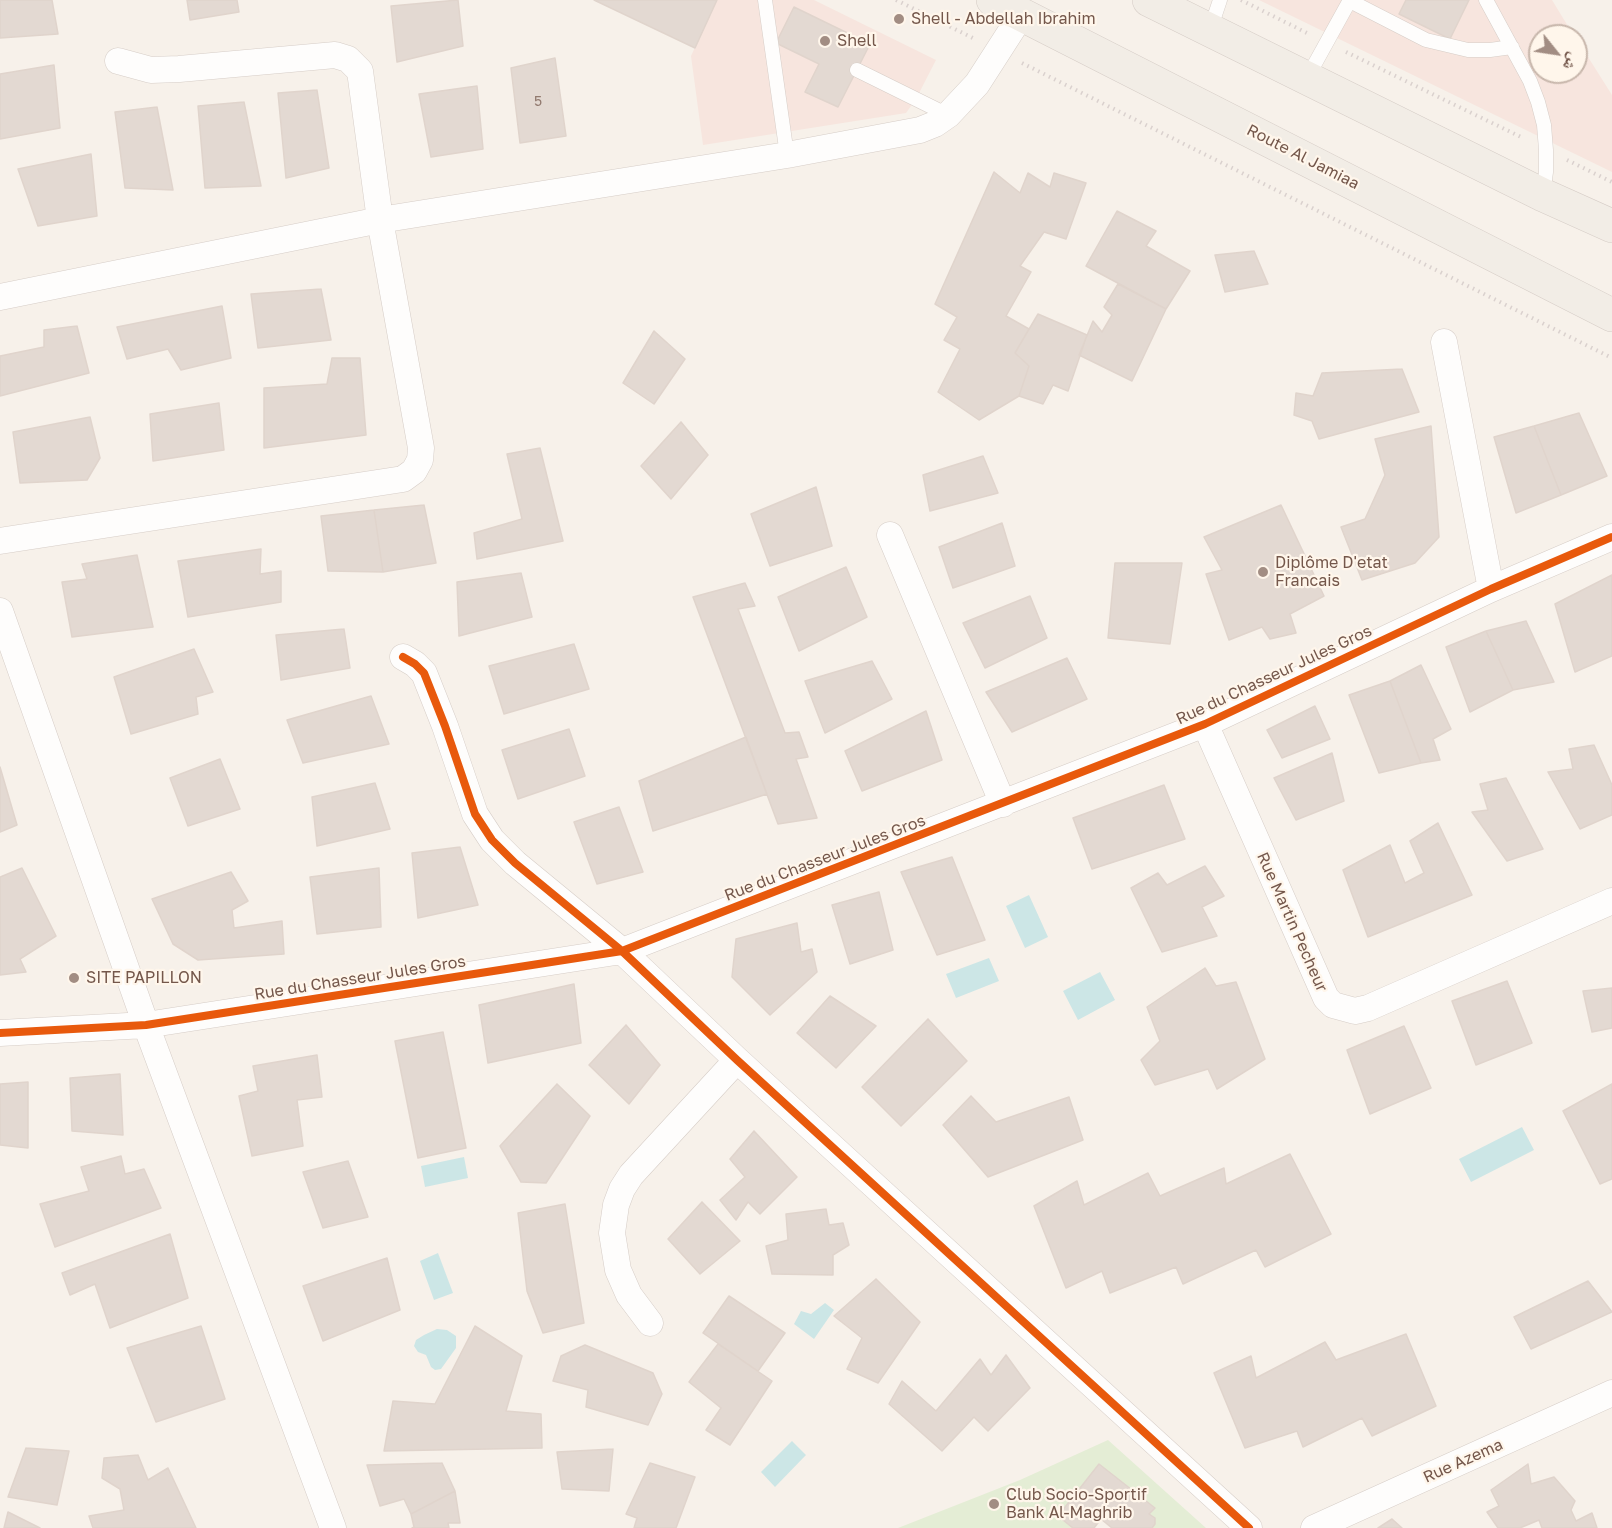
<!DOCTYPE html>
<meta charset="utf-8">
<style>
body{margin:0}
#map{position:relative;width:1612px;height:1528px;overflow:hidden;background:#f7f1ea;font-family:"Golos Text","Noto Naskh Arabic",sans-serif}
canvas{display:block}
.north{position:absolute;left:1528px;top:24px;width:60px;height:60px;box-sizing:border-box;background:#fff6eb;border:2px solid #c7b6ab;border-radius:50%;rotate:120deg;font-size:16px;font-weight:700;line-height:24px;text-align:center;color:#74574b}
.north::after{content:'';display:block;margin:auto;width:21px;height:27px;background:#a28d83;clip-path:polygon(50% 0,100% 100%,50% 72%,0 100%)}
</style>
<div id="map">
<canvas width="1612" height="1528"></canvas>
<div class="north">ش</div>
</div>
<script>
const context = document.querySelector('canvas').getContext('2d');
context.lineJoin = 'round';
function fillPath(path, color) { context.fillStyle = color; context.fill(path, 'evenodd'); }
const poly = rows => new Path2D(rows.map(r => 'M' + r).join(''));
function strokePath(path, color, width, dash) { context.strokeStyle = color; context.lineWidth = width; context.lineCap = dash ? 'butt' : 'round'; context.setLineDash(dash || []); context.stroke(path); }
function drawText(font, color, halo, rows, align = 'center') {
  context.font = font + ' "Golos Text",sans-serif'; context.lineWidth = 4.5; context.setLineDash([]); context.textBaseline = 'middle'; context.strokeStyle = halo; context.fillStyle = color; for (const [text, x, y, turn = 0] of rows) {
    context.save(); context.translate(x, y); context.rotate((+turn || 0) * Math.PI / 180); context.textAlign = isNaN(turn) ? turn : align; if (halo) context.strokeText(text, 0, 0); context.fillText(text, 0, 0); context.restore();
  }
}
fillPath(poly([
 [717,0,814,0,936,60,916,99,906,113,703,145,691,56],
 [1259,0,1552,0,1574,36,1540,36,1540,72,1576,72,1576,38,1612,95,1612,172]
]), '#f7e5de');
fillPath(poly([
 [1108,1440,1206,1528,1152,1528,1155,1524,1155,1518,1149,1514,1154,1508,1099,1464,1058,1516,1073,1528,898,1528,1020,1480]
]), '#e4edd5');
fillPath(poly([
 [1029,895,1048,937,1025,948,1006,906],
 [989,958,999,981,956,998,946,974],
 [1100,972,1115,1000,1078,1020,1063,991],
 [1522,1127,1534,1150,1471,1182,1459,1159],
 [464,1157,468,1178,425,1187,421,1166],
 [438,1253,453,1293,434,1300,420,1261],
 [825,1303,834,1310,814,1339,794,1324,801,1311,811,1314],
 [437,1329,447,1330,456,1336,456,1348,441,1369,435,1370,431,1367,426,1355,418,1352,414,1346,416,1340,424,1335],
 [792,1441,806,1455,775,1487,761,1472]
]), '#cce6e6');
const building = poly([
 [0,0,52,0,58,34,0,38,0,0],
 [187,0,237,0,239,12,190,20,187,0],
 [458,0,463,46,397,62,391,6,458,0],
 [594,0,717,0,695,48,594,0],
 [1406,0,1469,0,1450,39,1399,14,1406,0],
 [794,7,870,44,838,107,805,92,819,64,776,43,794,7],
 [555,58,566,136,520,143,511,68,555,58],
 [54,65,60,128,0,139,0,74,54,65],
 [477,86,483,149,431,157,419,94,477,86],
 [317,90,329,168,286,178,278,93,317,90],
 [244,102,261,186,205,188,198,106,244,102],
 [157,107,173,190,125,188,115,112,157,107],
 [91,154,97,216,38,226,18,169,91,154],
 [994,172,1020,193,1028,173,1050,187,1054,173,1086,183,1066,239,1044,232,1020,266,1031,272,1006,316,1029,329,1015,353,1029,366,1019,396,979,420,938,392,960,349,944,340,957,317,935,304,994,172],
 [1117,211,1156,231,1146,246,1190,271,1166,309,1086,266,1117,211],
 [1254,251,1268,284,1225,292,1215,255,1254,251],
 [1118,284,1166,309,1132,381,1079,355,1093,321,1102,332,1112,315,1104,307,1118,284],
 [321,289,331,340,258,348,251,294,321,289],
 [222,306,231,358,181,370,168,349,127,359,117,327,222,306],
 [1038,314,1087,335,1068,391,1053,385,1043,404,1019,396,1029,366,1015,353,1038,314],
 [77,326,89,373,0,396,0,356,44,347,44,330,77,326],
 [654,331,685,359,654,404,623,383,654,331],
 [332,358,360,358,366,435,264,448,264,388,327,384,332,358],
 [1402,369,1419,412,1319,439,1312,421,1294,415,1296,393,1313,396,1322,373,1402,369],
 [219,403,224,450,153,461,150,414,219,403],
 [1579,413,1607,476,1561,495,1534,426,1579,413],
 [90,417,100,458,87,480,20,483,13,432,90,417],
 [681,422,708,455,671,499,641,466,681,422],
 [1431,426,1439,537,1415,563,1362,580,1341,527,1365,519,1385,475,1375,439,1431,426],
 [1534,426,1561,495,1516,513,1494,437,1534,426],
 [540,448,563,541,477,559,474,533,522,519,507,454,540,448],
 [983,456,998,493,930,511,923,475,983,456],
 [816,487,832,546,770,566,751,514,816,487],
 [424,505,436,563,383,572,374,510,424,505],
 [1281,505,1324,596,1290,614,1296,633,1270,639,1262,627,1229,640,1206,574,1222,570,1204,537,1281,505],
 [374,510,383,572,328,571,321,516,374,510],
 [1002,523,1015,566,953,588,939,547,1002,523],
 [261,549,260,574,281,571,281,602,188,617,178,561,261,549],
 [137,555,153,627,72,637,62,582,87,579,82,564,137,555],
 [1115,563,1182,563,1170,644,1108,638,1115,563],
 [846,567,867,617,799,651,778,597,846,567],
 [521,573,532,617,459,636,457,582,521,573],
 [1612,575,1612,656,1575,672,1555,604,1612,575],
 [745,583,755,606,738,609,785,733,799,732,808,757,796,759,817,818,778,824,693,597,745,583],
 [1030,596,1047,638,985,668,963,623,1030,596],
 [1526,621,1554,682,1513,690,1486,631,1526,621],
 [344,629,350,668,281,680,276,635,344,629],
 [1486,631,1513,690,1470,712,1446,647,1486,631],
 [574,644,589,689,504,714,489,666,574,644],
 [194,649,213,692,196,697,198,714,131,734,114,677,194,649],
 [1067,658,1087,699,1012,732,986,692,1067,658],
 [872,661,892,699,825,733,805,681,872,661],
 [1421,665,1451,729,1433,739,1440,760,1421,763,1390,681,1421,665],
 [1390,681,1421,763,1379,773,1349,695,1390,681],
 [371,696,389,744,303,763,287,720,371,696],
 [1315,706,1330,739,1282,758,1267,730,1315,706],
 [926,711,942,760,862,791,845,751,926,711],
 [569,729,585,776,518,799,502,750,569,729],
 [746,737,767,794,653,831,639,781,746,737],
 [1594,745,1612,785,1612,815,1580,829,1548,772,1573,769,1569,749,1594,745],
 [1332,753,1344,801,1296,820,1274,778,1332,753],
 [220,759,240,809,188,826,170,778,220,759],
 [0,767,17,825,0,832,0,767],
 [1506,778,1543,849,1507,861,1472,812,1488,810,1480,784,1506,778],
 [375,783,390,829,317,846,312,797,375,783],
 [1164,785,1185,839,1092,869,1073,818,1164,785],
 [619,807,643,872,597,884,574,822,619,807],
 [1438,823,1472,895,1368,937,1343,870,1390,845,1405,883,1424,873,1410,841,1438,823],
 [460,847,478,905,418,918,412,853,460,847],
 [952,857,985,940,937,955,901,872,952,857],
 [1205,866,1224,896,1202,907,1217,936,1162,952,1131,888,1158,873,1167,885,1205,866],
 [22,868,56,936,20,959,26,972,0,975,0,877,22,868],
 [379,868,381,927,317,934,310,877,379,868],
 [231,872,248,901,232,910,234,928,282,921,284,954,198,960,173,944,152,899,231,872],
 [879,892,893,950,850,964,832,905,879,892],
 [797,923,801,952,812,949,817,972,770,1015,732,977,736,939,797,923],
 [1205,968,1216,986,1236,982,1265,1059,1217,1089,1208,1069,1155,1085,1141,1060,1160,1041,1147,1007,1205,968],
 [1507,981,1532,1043,1476,1065,1452,1001,1507,981],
 [574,984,581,1043,488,1063,479,1005,574,984],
 [1612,988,1612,1028,1592,1032,1583,991,1612,988],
 [830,996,876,1026,836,1068,797,1033,830,996],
 [928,1019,967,1061,901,1126,862,1087,928,1019],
 [626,1025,660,1065,629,1104,589,1065,626,1025],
 [1404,1026,1431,1088,1370,1114,1347,1050,1404,1026],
 [443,1032,466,1148,418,1158,395,1041,443,1032],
 [317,1055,322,1097,297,1100,303,1146,252,1156,239,1096,258,1091,253,1066,317,1055],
 [120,1074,123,1135,72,1131,70,1078,120,1074],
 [28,1082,28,1148,0,1145,0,1084,28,1082],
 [557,1084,590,1116,546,1183,521,1182,500,1146,557,1084],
 [1612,1084,1612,1179,1600,1184,1563,1111,1612,1084],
 [971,1096,996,1122,1069,1097,1083,1140,988,1177,943,1125,971,1096],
 [754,1131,797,1177,760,1214,748,1202,736,1220,720,1200,745,1177,730,1159,754,1131],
 [1290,1154,1331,1234,1265,1267,1256,1250,1183,1284,1176,1267,1110,1293,1102,1271,1066,1288,1034,1206,1077,1181,1084,1205,1148,1173,1160,1196,1224,1168,1226,1184,1290,1154],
 [121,1156,125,1174,144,1169,161,1208,55,1247,40,1204,89,1191,81,1167,121,1156],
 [348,1161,368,1217,323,1228,303,1172,348,1161],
 [702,1202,740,1241,700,1274,668,1239,702,1202],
 [565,1204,584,1323,543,1333,527,1291,518,1213,565,1204],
 [826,1209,829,1225,843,1223,849,1245,833,1255,833,1275,772,1274,766,1246,788,1240,786,1214,826,1209],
 [170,1234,188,1298,110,1328,95,1284,70,1295,62,1273,170,1234],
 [387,1258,400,1310,323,1341,303,1286,387,1258],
 [876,1279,920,1322,878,1383,847,1369,862,1338,834,1316,876,1279],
 [1588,1281,1612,1312,1531,1349,1514,1317,1588,1281],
 [729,1296,785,1333,758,1371,703,1333,729,1296],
 [201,1326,225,1399,156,1422,127,1348,201,1326],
 [475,1326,522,1356,506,1411,541,1414,542,1448,384,1451,393,1401,435,1404,475,1326],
 [1406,1334,1436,1406,1372,1436,1362,1418,1303,1447,1297,1431,1245,1448,1214,1373,1251,1356,1256,1378,1325,1342,1336,1360,1406,1334],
 [718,1344,772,1381,730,1445,706,1430,721,1408,689,1382,718,1344],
 [585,1345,653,1373,662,1394,648,1425,586,1407,588,1390,553,1381,561,1356,585,1345],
 [1006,1355,1030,1388,988,1431,974,1417,942,1451,889,1404,902,1381,936,1411,980,1359,991,1375,1006,1355],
 [26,1448,69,1451,57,1505,8,1497,26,1448],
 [613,1449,609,1491,562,1489,557,1452,613,1449],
 [138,1455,148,1480,168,1468,196,1528,93,1528,89,1516,124,1510,120,1489,102,1478,104,1458,138,1455],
 [442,1463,455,1491,411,1514,404,1499,380,1506,367,1465,442,1463],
 [650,1463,695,1477,676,1528,634,1528,637,1518,626,1514,650,1463],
 [1099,1464,1155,1508,1149,1514,1155,1518,1155,1524,1152,1528,1112,1528,1101,1519,1094,1528,1073,1528,1058,1516,1099,1464],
 [1528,1464,1531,1484,1554,1477,1575,1501,1571,1510,1576,1521,1592,1513,1597,1528,1542,1528,1539,1520,1520,1528,1498,1528,1487,1512,1499,1506,1491,1490,1528,1464],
 [455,1491,460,1523,448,1523,449,1528,412,1528,414,1527,411,1514,455,1491],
 [8,1512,40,1528,4,1528,8,1512],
 [1392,1519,1402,1528,1378,1528,1392,1519]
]);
fillPath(building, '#e3d9d2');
strokePath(building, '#e0d4cc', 1.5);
const service = poly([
 [765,0,787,155],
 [1486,0,1530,81,1538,102,1544,125,1546,150,1546,172,1543,194],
 [1350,1,1426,40,1468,50,1490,50,1512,47],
 [1210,30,1220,0],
 [857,70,948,115],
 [1307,78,1350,0]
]);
const minor = poly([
 [0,297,380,220,787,155,920,130,935,124,948,115,977,84,1022,14],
 [1444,342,1491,589],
 [890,535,1003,804],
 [0,541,403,479,414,471,420,460,421,448,380,220,360,71,348,59,335,55,179,69,151,70,118,61],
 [0,611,146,1025,333,1528],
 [403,657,415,664,424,673,445,726,475,814,492,840,515,863,622,951,737,1060,1249,1528],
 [1205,724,1326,998,1333,1005,1355,1011,1368,1008,1612,901],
 [0,1033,146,1025,622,951,1205,724,1491,589,1612,537],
 [650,1323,629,1295,618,1270,612,1233,616,1205,622,1189,631,1175,737,1060],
 [1314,1528,1612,1393]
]);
const primary = poly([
 [993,0,1612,315],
 [1149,0,1543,195,1612,226]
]);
strokePath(service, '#d6cdc7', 15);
strokePath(minor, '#d6cdc7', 27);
strokePath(primary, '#d5ccc6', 34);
strokePath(poly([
 [896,0,973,38],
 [1241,0,1307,33],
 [1346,52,1523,138],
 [1022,63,1612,358],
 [1567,160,1612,182]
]), '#dad1ce', 4, [1.5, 4.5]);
strokePath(service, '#fefdfc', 14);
strokePath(minor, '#fefdfc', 26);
strokePath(primary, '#f2ede6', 33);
strokePath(poly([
 [403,657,415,664,424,673,445,726,475,814,492,840,515,863,622,951,737,1060,1249,1528],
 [0,1033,146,1025,622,951,1205,724,1491,589,1612,537]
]), '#e8590c', 8);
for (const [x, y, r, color] of [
 [899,19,6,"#a28d83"],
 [825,41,6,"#a28d83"],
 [1263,572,6,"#a28d83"],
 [74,978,6,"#a28d83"],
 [994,1504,6,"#a28d83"]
]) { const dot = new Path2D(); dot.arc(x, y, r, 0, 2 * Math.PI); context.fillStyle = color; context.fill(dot); strokePath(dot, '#fff6eb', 2); }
drawText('14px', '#927a6f', null, [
 ["5",538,102]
]);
drawText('16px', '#74574b', '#fff6eb', [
 ["Shell - Abdellah Ibrahim",911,19],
 ["Shell",837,41],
 ["Diplôme D'etat",1275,563],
 ["Francais",1275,581],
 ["SITE PAPILLON",86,978],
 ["Club Socio-Sportif",1006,1495],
 ["Bank Al-Maghrib",1006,1513]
], 'left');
drawText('16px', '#74574b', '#fff6eb', [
 ["Route Al Jamiaa",1303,157,27],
 ["Rue du Chasseur Jules Gros",1274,675,-25],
 ["Rue du Chasseur Jules Gros",825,858,-21],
 ["Rue Martin Pecheur",1292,922,66],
 ["Rue du Chasseur Jules Gros",360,978,-9],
 ["Rue Azema",1463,1461,-24]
]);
</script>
